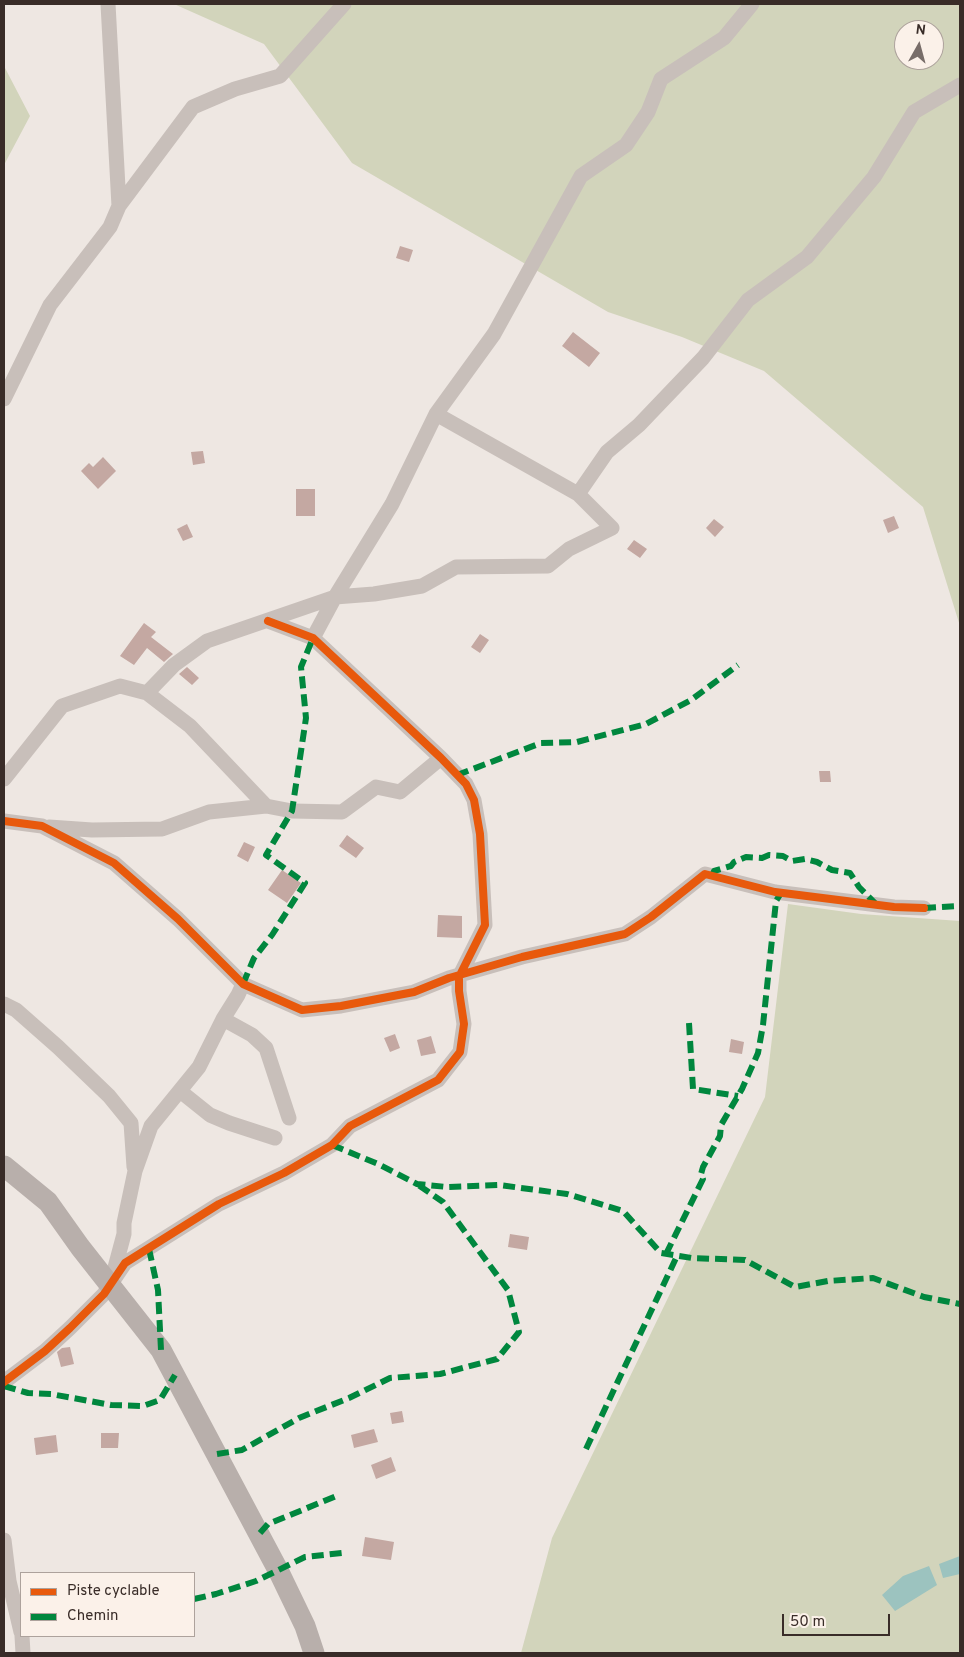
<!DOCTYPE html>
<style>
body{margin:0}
#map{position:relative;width:964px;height:1657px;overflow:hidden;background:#eee7e2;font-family:Overpass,sans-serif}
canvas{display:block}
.frame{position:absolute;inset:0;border:5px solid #392c28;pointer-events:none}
.legend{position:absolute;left:20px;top:1572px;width:175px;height:65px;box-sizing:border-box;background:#fbf1e9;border:1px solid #ada29c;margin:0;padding:6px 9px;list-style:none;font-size:15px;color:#392c28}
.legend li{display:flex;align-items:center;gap:10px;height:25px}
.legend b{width:25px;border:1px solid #ada29c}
.north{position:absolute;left:894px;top:20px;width:50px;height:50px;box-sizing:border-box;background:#fbf1e9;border:1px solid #ada29c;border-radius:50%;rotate:7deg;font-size:14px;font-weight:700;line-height:20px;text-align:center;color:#392c28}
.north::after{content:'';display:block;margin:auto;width:18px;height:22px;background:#786d69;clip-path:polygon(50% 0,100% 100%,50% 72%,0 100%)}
.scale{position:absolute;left:782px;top:1614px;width:108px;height:22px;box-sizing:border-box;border:2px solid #392c28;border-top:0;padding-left:6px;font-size:15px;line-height:18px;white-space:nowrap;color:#392c28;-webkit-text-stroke:4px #fbf1e9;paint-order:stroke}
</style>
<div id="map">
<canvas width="964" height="1657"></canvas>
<div class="frame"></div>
<ul class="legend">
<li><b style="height:6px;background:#e8590c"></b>Piste cyclable</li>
<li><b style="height:6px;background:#00873e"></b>Chemin</li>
</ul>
<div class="north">N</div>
<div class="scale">50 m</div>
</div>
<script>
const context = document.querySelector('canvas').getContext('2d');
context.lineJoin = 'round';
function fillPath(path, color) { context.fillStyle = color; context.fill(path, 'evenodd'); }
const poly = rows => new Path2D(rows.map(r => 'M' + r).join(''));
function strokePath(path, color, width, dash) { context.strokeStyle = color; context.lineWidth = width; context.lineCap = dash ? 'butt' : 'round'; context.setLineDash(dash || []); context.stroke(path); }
fillPath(poly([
 [174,4,960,4,960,626,923,507,764,371,682,337,608,312,352,163,264,44],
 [904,30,934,30,934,60,904,60],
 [4,66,30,116,4,165],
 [788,904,861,914,960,921,960,1653,521,1653,552,1538,765,1097]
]), '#d2d4bb');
fillPath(poly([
 [960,1556,960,1574,943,1578,939,1564],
 [929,1566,937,1585,895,1611,882,1595,903,1576]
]), '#9cc3bf');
fillPath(poly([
 [400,246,413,250,409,262,396,258],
 [573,332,600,353,589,367,562,346],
 [203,451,205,463,193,465,191,452],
 [103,457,116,471,98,489,81,471,89,463,93,467],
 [296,489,315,489,315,516,296,516],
 [894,516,899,528,888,533,883,520],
 [714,519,724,527,715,537,706,528],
 [187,524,193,537,183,541,177,529],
 [634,540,647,549,640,558,627,549],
 [144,623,156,632,151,637,173,654,164,662,147,648,134,665,120,656],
 [480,634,489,640,480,653,471,647],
 [187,667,199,678,192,685,179,674],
 [819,771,830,771,831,782,820,782],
 [347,835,364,848,356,858,339,846],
 [244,842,255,847,248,862,237,856],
 [282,870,301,883,287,903,268,890],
 [438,915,462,916,462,938,437,937],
 [395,1034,400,1048,390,1052,384,1038],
 [431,1036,436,1053,421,1056,417,1040],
 [731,1039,744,1042,742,1054,729,1052],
 [510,1234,529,1237,527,1250,508,1247],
 [70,1347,74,1364,61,1367,57,1352,62,1348],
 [402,1411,404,1422,392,1424,390,1413],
 [374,1429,378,1442,354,1448,351,1435],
 [101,1433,119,1433,118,1448,101,1448],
 [56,1435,58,1452,36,1455,34,1438],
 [391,1457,396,1471,376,1479,371,1465],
 [365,1537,394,1542,391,1560,362,1556]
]), '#c4a8a2');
strokePath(poly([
 [119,206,193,107,235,89,280,76,344,4],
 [4,399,50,305,110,227,119,206,108,4],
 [578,494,607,452,639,425,703,358,748,300,807,257,874,177,914,112,960,85],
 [313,638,335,597,392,504,436,414,494,334,581,176,626,145,648,112,661,79,724,38,752,4],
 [147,693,190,726,266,806],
 [4,779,62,706,120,686,147,693,174,665,207,641,335,597,374,594,422,586,456,567,548,566,569,549,612,528,578,494,436,414],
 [4,821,42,826,114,863,178,919,243,984,302,1010,341,1006,414,992,449,978,522,957,625,934,651,917,705,874,775,892,894,907,924,908],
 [49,827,92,830,162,829,209,812,266,806,292,811,342,812,376,787,400,792,441,758],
 [4,1004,16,1010,58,1047,109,1096,131,1123,134,1167],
 [223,1019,252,1035,266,1048,289,1118],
 [180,1091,210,1115,229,1123,275,1138],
 [113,1275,124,1234,124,1223,135,1171,151,1126,199,1067,223,1019,238,995,243,984],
 [4,1382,45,1351,70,1328,104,1294,125,1263,219,1204,284,1173,332,1145,350,1126,438,1080,460,1052,464,1024,459,991,459,977,485,925,480,834,474,800,466,784,441,758,313,638,268,621],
 [4,1540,9,1581,21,1632],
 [22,1636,23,1653]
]), '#c8bfba', 15);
strokePath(poly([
 [4,1166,48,1202,80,1247,161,1350,278,1570,305,1626,314,1653]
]), '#b8afab', 21);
strokePath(poly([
 [457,775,541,743,577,742,646,724,691,700,738,665],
 [712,876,714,871,731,866,734,862,746,857,762,858,769,855,783,856,792,861,805,859,817,862,832,870,850,873,859,887,877,905],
 [924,908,960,906],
 [243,984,254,958,272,935,305,883,266,855,292,811,306,718,301,667,313,638],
 [689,1023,693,1089,738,1096],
 [332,1145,378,1164,417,1184,447,1187,499,1185,567,1194,623,1211,661,1253,692,1258,745,1260,795,1287,828,1281,873,1278,924,1297,960,1304],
 [149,1249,158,1290,161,1350],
 [666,1254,703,1179,701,1174,703,1167,720,1136,721,1125,742,1089,758,1053,763,1025,776,901,781,893],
 [4,1386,28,1393,51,1394,111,1405,143,1406,160,1400,175,1375],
 [586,1449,677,1256],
 [217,1454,242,1450,299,1418,349,1398,390,1378,440,1374,497,1359,519,1332,508,1290,443,1202,417,1184],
 [260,1533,268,1524,339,1495],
 [194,1599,216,1594,256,1581,305,1557,342,1553]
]), '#00873e', 6, [12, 6]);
strokePath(poly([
 [4,821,42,826,114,863,178,919,243,984,302,1010,341,1006,414,992,449,978,522,957,625,934,651,917,705,874,775,892,894,907,924,908],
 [4,1382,45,1351,70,1328,104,1294,125,1263,219,1204,284,1173,332,1145,350,1126,438,1080,460,1052,464,1024,459,991,459,977,485,925,480,834,474,800,466,784,441,758,313,638,268,621]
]), '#e8590c', 8);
</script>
